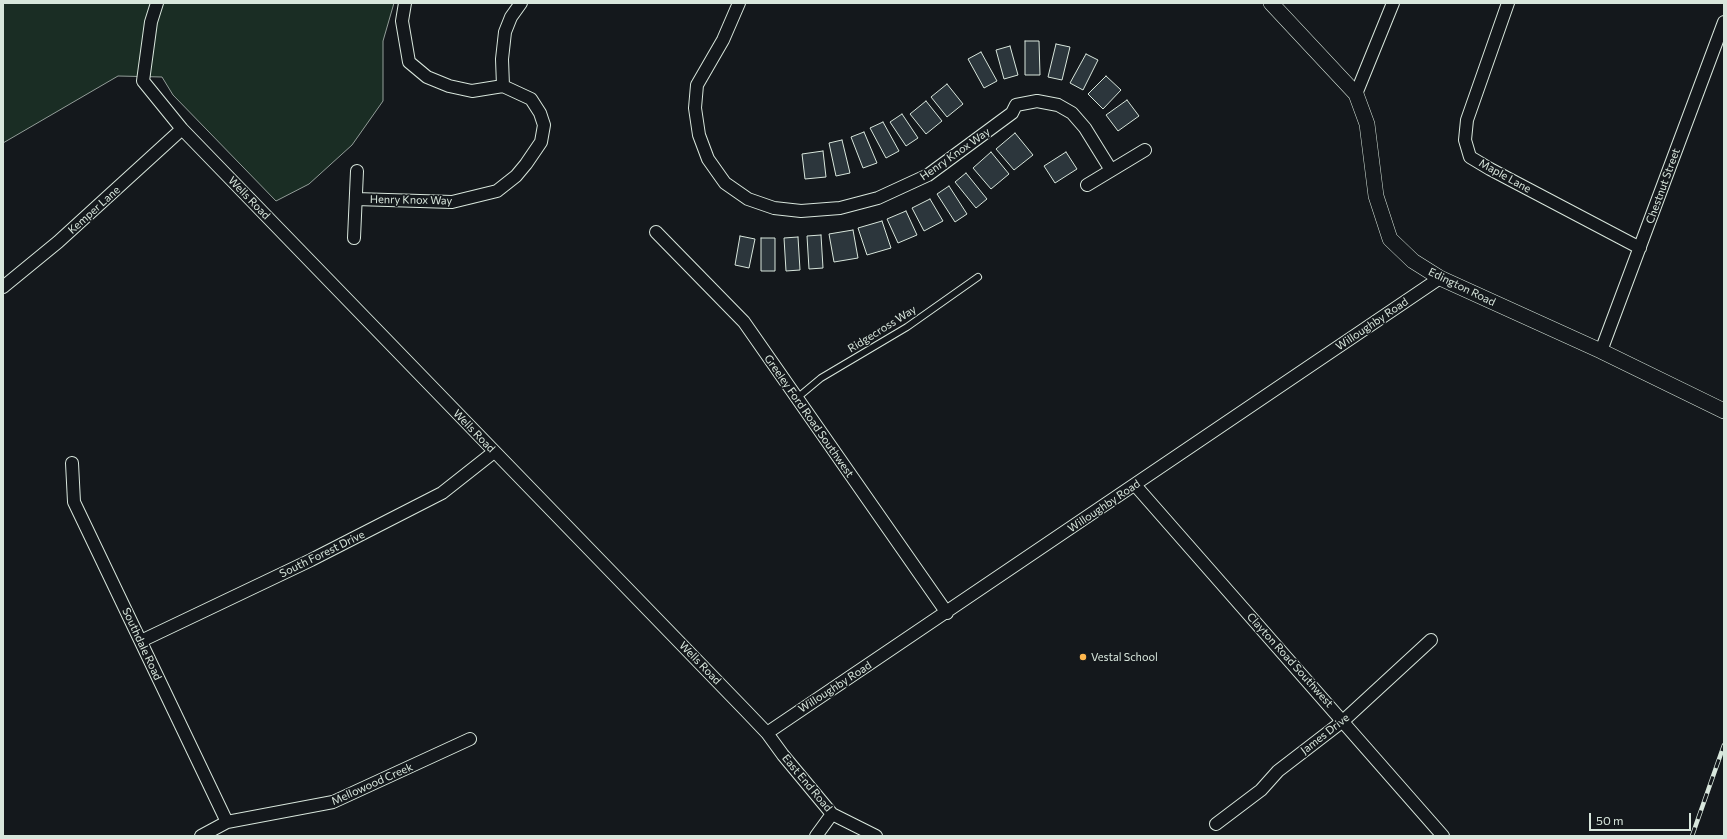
<!DOCTYPE html>
<style>
body{margin:0}
#map{position:relative;width:1727px;height:839px;overflow:hidden;background:#14181c;font-family:Commissioner,sans-serif}
canvas{display:block}
.frame{position:absolute;inset:0;border:4px solid #d8e6dc;pointer-events:none}
.scale{position:absolute;left:1589px;top:813px;width:102px;height:18px;box-sizing:border-box;border:2px solid #d8e6dc;border-top:0;padding-left:5px;font-size:12px;line-height:14px;white-space:nowrap;color:#d8e6dc;-webkit-text-stroke:3px #14181c;paint-order:stroke}
</style>
<div id="map">
<canvas width="1727" height="839"></canvas>
<div class="frame"></div>
<div class="scale">50 m</div>
</div>
<script>
const context = document.querySelector('canvas').getContext('2d');
context.lineJoin = 'round';
function fillPath(path, color) { context.fillStyle = color; context.fill(path, 'evenodd'); }
const poly = rows => new Path2D(rows.map(r => 'M' + r).join(''));
function strokePath(path, color, width, dash) { context.strokeStyle = color; context.lineWidth = width; context.lineCap = dash ? 'butt' : 'round'; context.setLineDash(dash || []); context.stroke(path); }
function drawText(font, color, halo, rows, align = 'center') {
  context.font = font + ' Commissioner,sans-serif'; context.lineWidth = 3; context.setLineDash([]); context.textBaseline = 'middle'; context.strokeStyle = halo; context.fillStyle = color; for (const [text, x, y, turn = 0] of rows) {
    context.save(); context.translate(x, y); context.rotate((+turn || 0) * Math.PI / 180); context.textAlign = isNaN(turn) ? turn : align; if (halo) context.strokeText(text, 0, 0); context.fillText(text, 0, 0); context.restore();
  }
}
const green = poly([
 [3,3,394,3,383,41,383,101,352,145,309,184,276,201,173,95,162,77,118,76,3,143,3,3]
]);
fillPath(green, '#1a2d24');
strokePath(green, '#939e99', 1);
const building = poly([
 [1025,41,1039,41,1040,75,1025,75,1025,41],
 [1056,44,1070,47,1062,80,1048,77,1056,44],
 [1010,46,1018,75,1004,79,996,50,1010,46],
 [981,52,997,81,984,88,968,59,981,52],
 [1086,54,1098,60,1083,90,1070,83,1086,54],
 [1106,76,1121,90,1103,109,1088,94,1106,76],
 [947,84,963,104,947,117,931,97,947,84],
 [1127,100,1139,116,1118,131,1106,115,1127,100],
 [926,101,942,121,926,134,910,114,926,101],
 [902,114,918,138,906,146,890,122,902,114],
 [883,122,899,151,886,158,870,128,883,122],
 [864,132,877,163,863,168,851,137,864,132],
 [1015,133,1033,155,1014,170,996,149,1015,133],
 [842,140,850,173,836,176,829,143,842,140],
 [823,151,826,177,805,179,802,154,823,151],
 [991,152,1009,174,991,189,973,168,991,152],
 [1066,152,1077,169,1055,183,1044,166,1066,152],
 [966,173,987,199,976,208,955,182,966,173],
 [949,186,967,214,955,222,937,194,949,186],
 [930,199,943,221,924,231,912,208,930,199],
 [906,211,917,235,898,243,887,219,906,211],
 [882,221,891,248,867,255,858,228,882,221],
 [853,230,858,258,834,262,829,234,853,230],
 [821,235,823,268,809,269,807,236,821,235],
 [740,236,755,239,749,268,735,265,740,236],
 [798,237,800,270,786,271,784,238,798,237],
 [761,238,775,238,775,271,761,271,761,238]
]);
fillPath(building, '#2c363c');
strokePath(building, '#d8e6dc', 1);
const service = poly([
 [797,398,821,378,907,327,978,277]
]);
const minor = poly([
 [157,3,151,22,143,81,182,129,746,711,767,733,783,755,832,814,876,836],
 [405,3,402,21,409,62,427,77,449,86,472,91,503,86],
 [739,3,723,40,697,85,695,108,699,135,708,159,725,183,748,199,774,208,801,211,840,208,878,198,928,175,1012,113,1016,105,1037,101,1058,105,1072,113,1085,128,1111,170],
 [1508,3,1467,120,1465,140,1470,157,1490,169,1640,248],
 [503,86,502,59,505,32,511,17,521,3],
 [1356,94,1393,3],
 [1087,185,1145,150],
 [356,199,452,202,497,191,516,176,526,164,541,142,544,125,540,113,531,99,503,86],
 [656,232,744,322,947,613],
 [354,238,357,171],
 [3,287,58,242,182,129],
 [1601,351,1724,22],
 [72,463,74,502,227,822],
 [1135,485,1443,836],
 [141,641,311,560,442,493,494,452],
 [767,733,1440,278],
 [1216,824,1261,790,1278,771,1343,721,1431,640],
 [201,836,227,822,333,802,470,739],
 [816,836,832,814]
]);
const tertiary = poly([
 [1271,3,1356,94,1367,124,1376,196,1390,239,1413,261,1440,278,1601,351,1724,411]
]);
strokePath(service, '#d8e6dc', 8);
strokePath(minor, '#d8e6dc', 14);
strokePath(tertiary, '#d8e6dc', 16);
strokePath(service, '#14181c', 6);
strokePath(minor, '#14181c', 12);
strokePath(tertiary, '#14181c', 15);
const rail = poly([
 [1692,836,1724,745]
]);
strokePath(rail, '#d8e6dc', 4.5);
strokePath(rail, '#14181c', 3, [9]);
for (const [x, y, r, color] of [
 [1083,657,4,"#ffb74d"]
]) { const dot = new Path2D(); dot.arc(x, y, r, 0, 2 * Math.PI); context.fillStyle = color; context.fill(dot); strokePath(dot, '#14181c', 1.5); }
drawText('11px', '#d8e6dc', '#14181c', [
 ["Henry Knox Way",955,154,-35],
 ["Maple Lane",1505,176,29],
 ["Chestnut Street",1663,186,-70],
 ["Wells Road",249,198,46],
 ["Henry Knox Way",411,200,1],
 ["Kemper Lane",94,210,-42],
 ["Edington Road",1462,287,26],
 ["Willoughby Road",1372,324,-34],
 ["Ridgecross Way",882,329,-32],
 ["Greeley Ford Road Southwest",809,416,55],
 ["Wells Road",474,431,46],
 ["Willoughby Road",1104,506,-34],
 ["South Forest Drive",322,554,-26],
 ["Southdale Road",142,644,65],
 ["Clayton Road Southwest",1290,660,48],
 ["Wells Road",700,663,46],
 ["Willoughby Road",835,687,-33],
 ["James Drive",1325,734,-38],
 ["East End Road",807,783,50],
 ["Mellowood Creek",372,784,-24]
]);
drawText('11px', '#d8e6dc', '#14181c', [
 ["Vestal School",1091,657]
], 'left');
</script>
